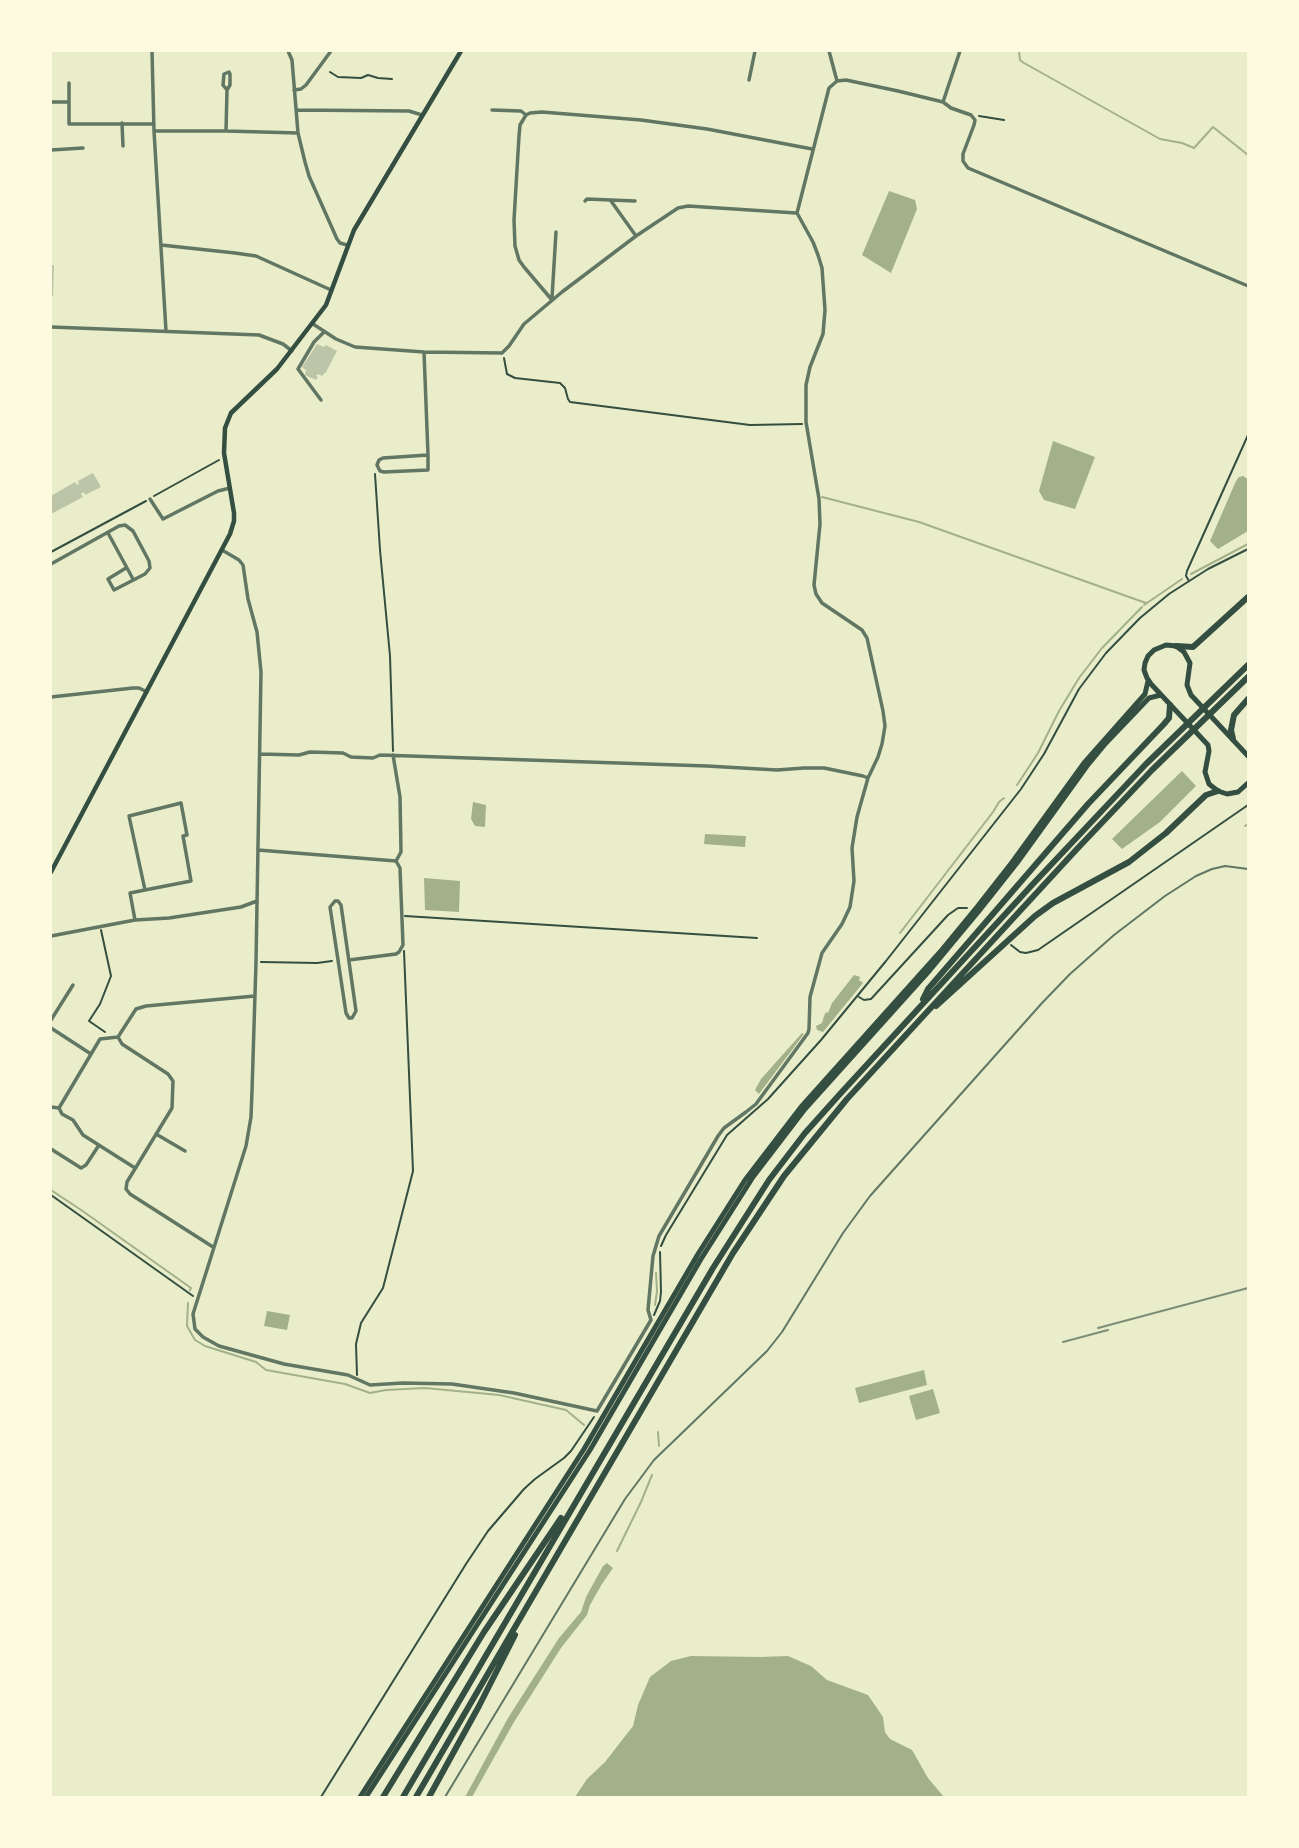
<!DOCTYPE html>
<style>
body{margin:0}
#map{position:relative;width:1299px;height:1848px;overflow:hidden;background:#e9edc9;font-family:Mulish,sans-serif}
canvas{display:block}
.frame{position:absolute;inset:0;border:52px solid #fefae0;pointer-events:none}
</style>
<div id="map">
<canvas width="1299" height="1848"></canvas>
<div class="frame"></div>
</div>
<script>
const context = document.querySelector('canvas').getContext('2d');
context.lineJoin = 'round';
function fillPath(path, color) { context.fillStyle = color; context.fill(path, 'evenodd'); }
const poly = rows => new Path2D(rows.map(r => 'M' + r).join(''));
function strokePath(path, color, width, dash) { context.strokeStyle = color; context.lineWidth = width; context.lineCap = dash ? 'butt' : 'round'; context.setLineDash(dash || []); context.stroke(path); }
fillPath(poly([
 [889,191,915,200,917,209,891,273,862,255],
 [1053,441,1095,457,1075,509,1044,500,1039,491],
 [1243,476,1248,479,1248,531,1218,549,1210,541,1236,481,1239,477],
 [1182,771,1196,786,1160,822,1122,849,1112,839],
 [473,802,486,805,485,827,475,826,471,819],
 [705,834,746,836,745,847,704,844],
 [424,878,460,881,459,912,425,910],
 [854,975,860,977,859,981,861,981,863,983,823,1032,817,1030,816,1026,822,1023,824,1016,826,1012,828,1013,832,1003],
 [802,1033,804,1034,759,1094,755,1090,761,1079],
 [267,1311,290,1315,287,1330,264,1326],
 [924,1370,927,1385,859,1403,855,1388],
 [933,1389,940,1413,916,1420,909,1396],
 [607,1563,613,1568,602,1584,590,1605,587,1615,561,1648,514,1722,472,1797,465,1797,508,1718,559,1638,581,1612,586,1597,603,1566],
 [691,1656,760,1657,788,1656,811,1666,827,1680,868,1695,883,1717,885,1732,890,1739,912,1750,928,1778,944,1797,575,1797,587,1779,605,1762,633,1726,638,1705,650,1677,671,1661]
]), '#a3b18a');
strokePath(poly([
 [1019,51,1020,60,1024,63,1160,139,1182,143,1194,148,1213,127,1248,155],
 [822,497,919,522,1146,603],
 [1191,574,1248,544],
 [1144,605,1182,579],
 [1017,785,1038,753,1059,711,1079,678,1102,648,1142,607],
 [1245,826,1248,824],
 [900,933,993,812,999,802,1004,798],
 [51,1190,84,1212,191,1288,190,1290],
 [188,1303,187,1326,195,1340,205,1346,256,1362,266,1370,345,1384,370,1393,386,1390,425,1388,499,1395,566,1410,584,1425],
 [655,1305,657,1291,656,1273],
 [658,1432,659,1446],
 [617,1551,641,1502,652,1475]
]), '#a3b18a', 2);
fillPath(poly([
 [51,265,54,265,53,296,51,296],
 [317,344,324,347,326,345,337,351,326,372,322,376,318,374,316,376,318,377,316,380,305,375,306,370,302,367],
 [93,473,101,487,85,495,84,492,81,494,83,497,51,514,51,496,75,482,77,485,79,484,78,481]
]), '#bcc5a7');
strokePath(poly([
 [330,72,338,77,361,78,368,75,378,78,392,79],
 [979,116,1004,120],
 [504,358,507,374,515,378,560,383,565,388,568,399,570,402,750,425,802,424],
 [375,474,380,550,390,656,393,751],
 [154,496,219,460],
 [51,552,146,501],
 [1189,581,1186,576,1187,571,1248,435],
 [405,916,757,938],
 [101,930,111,976,100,1004,89,1021,105,1032],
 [1011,945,1020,952,1026,953,1038,950,1248,805],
 [261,962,317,963,332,961],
 [859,997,864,1000,871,999,948,915,958,908,967,908],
 [51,1195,193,1296],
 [661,1246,666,1235,727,1135,768,1099,821,1040,886,961,1021,789,1044,754,1079,689,1106,653,1140,618,1169,594,1208,569,1248,549],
 [654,1315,660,1301,661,1292,660,1252],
 [357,1375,356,1344,361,1323,383,1288,413,1171,404,951],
 [321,1797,466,1564,488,1531,524,1489,535,1479,564,1458,571,1451,594,1417]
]), '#344e41', 2);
strokePath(poly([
 [445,1797,625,1499,654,1460,767,1351,782,1332,843,1233,870,1196,1042,1003,1070,974,1114,935,1165,896,1196,876,1212,869,1225,866,1248,869]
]), '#617663', 2);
strokePath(poly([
 [152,51,154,131,166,331],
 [288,51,292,60,298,133,305,162,309,176,337,239,340,243,347,245],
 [829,51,837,81],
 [749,80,755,51],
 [69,83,69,124,154,124],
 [294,90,301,89,306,85,331,51],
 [51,102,69,102],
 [943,102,960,51],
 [296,110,409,111,422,115],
 [492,110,521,111,526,115],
 [122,123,123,146],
 [154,131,226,131,298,133],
 [226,131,227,90,230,85,230,74,229,72,224,74,223,85,227,90],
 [51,150,83,148],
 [585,201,587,199,635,201],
 [611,201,636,236],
 [161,245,235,253,256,256,331,290],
 [552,298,556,232],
 [552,300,524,267,519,260,515,246,514,220,519,136,520,125,526,115,530,113,542,112,641,120,707,129,812,149],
 [313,324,336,339,355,347,424,352,502,353,509,346,524,324,562,292,636,236,678,208,688,206,796,213],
 [424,352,428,455,428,470,384,472,380,471,377,465,379,460,383,458,428,455],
 [321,400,298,369,314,342,324,332],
 [150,499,163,519,218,491,230,488],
 [108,533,133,579],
 [222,550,239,560,243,565,248,599,257,632,261,672,256,962,252,1091,251,1117,246,1146,193,1314,195,1329,203,1337,219,1346,284,1364,348,1375,370,1385,403,1383,452,1384,514,1393,597,1411,651,1320,648,1310,653,1256,659,1236,718,1136,724,1128,746,1112,756,1104,808,1033,809,1029,810,997,822,953,842,924,850,907,854,881,852,848,857,817,868,778,878,757,882,744,885,726,883,711,867,638,862,630,822,603,816,594,814,585,820,524,819,499,806,422,806,385,810,367,823,334,825,310,822,268,818,255,813,242,797,213,829,88,837,81,846,80,898,91,943,102,951,108,971,115,975,120,974,125,963,154,963,161,968,168,1248,286],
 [51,564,119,526,125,525,133,531,149,561,150,568,145,574,114,590,108,579,126,568],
 [51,697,133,688,139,688,147,692],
 [260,754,299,755,310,752,343,753,351,757,373,758,380,755,707,766,777,770,804,768,824,768,863,776,868,778],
 [258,850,396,861],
 [335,901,338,901,341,905,356,1011,352,1018,349,1018,346,1013,330,907,335,901],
 [135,920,130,893,145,890,129,816,181,803,187,835,183,836,191,881,145,890],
 [51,936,135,920,169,918,241,907,257,901],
 [349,960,396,954,399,952,403,945,400,868,396,861,401,852,400,797,393,755],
 [51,1020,73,985],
 [51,1028,91,1054],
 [118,1037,122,1044,168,1074,173,1081,172,1108,127,1182,126,1189,130,1194,213,1247],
 [51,1107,59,1108,62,1114,73,1120,83,1135,135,1168],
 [59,1108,100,1039,118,1037,136,1009,146,1006,255,996],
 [156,1134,185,1151],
 [51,1149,81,1168,86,1165,99,1145]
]), '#617663', 3.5);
strokePath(poly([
 [51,327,259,335,283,344,292,351]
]), '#617663', 3.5);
strokePath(poly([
 [51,872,230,534,234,521,234,513,224,453,225,428,231,413,277,369,326,305,354,230,461,51]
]), '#344e41', 4.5);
strokePath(poly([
 [1248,756,1191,695,1187,685,1190,663,1184,652,1176,646,1166,645,1154,650,1148,656,1145,663,1144,670,1147,678,1151,684,1208,745,1209,751,1205,772,1209,784,1218,791,1227,794,1238,792,1248,783],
 [360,1797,584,1449,698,1254,745,1180,801,1107,940,952,977,907,1013,861,1084,763,1145,694,1148,681],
 [366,1797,590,1450,701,1259,753,1177,805,1109,930,970,979,911,1017,863,1087,766,1106,743,1149,698,1161,695]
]), '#344e41', 5);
strokePath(poly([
 [1176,646,1193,647,1248,597],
 [1233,739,1231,730,1234,715,1248,699],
 [923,999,928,989,1088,804,1164,724,1169,718,1170,705],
 [936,1006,1035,916,1053,903,1129,862,1166,833,1206,795,1218,791],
 [383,1797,484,1632,561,1518],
 [403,1797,713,1268,769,1180,805,1133,840,1094,1032,885,1146,764,1248,665],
 [416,1797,733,1253,784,1176,847,1099,1076,850,1152,770,1248,677],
 [429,1797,479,1706,515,1635]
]), '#344e41', 6);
strokePath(poly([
 [1098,1328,1248,1288],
 [1063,1342,1108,1330]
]), '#7c8e77', 2);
</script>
